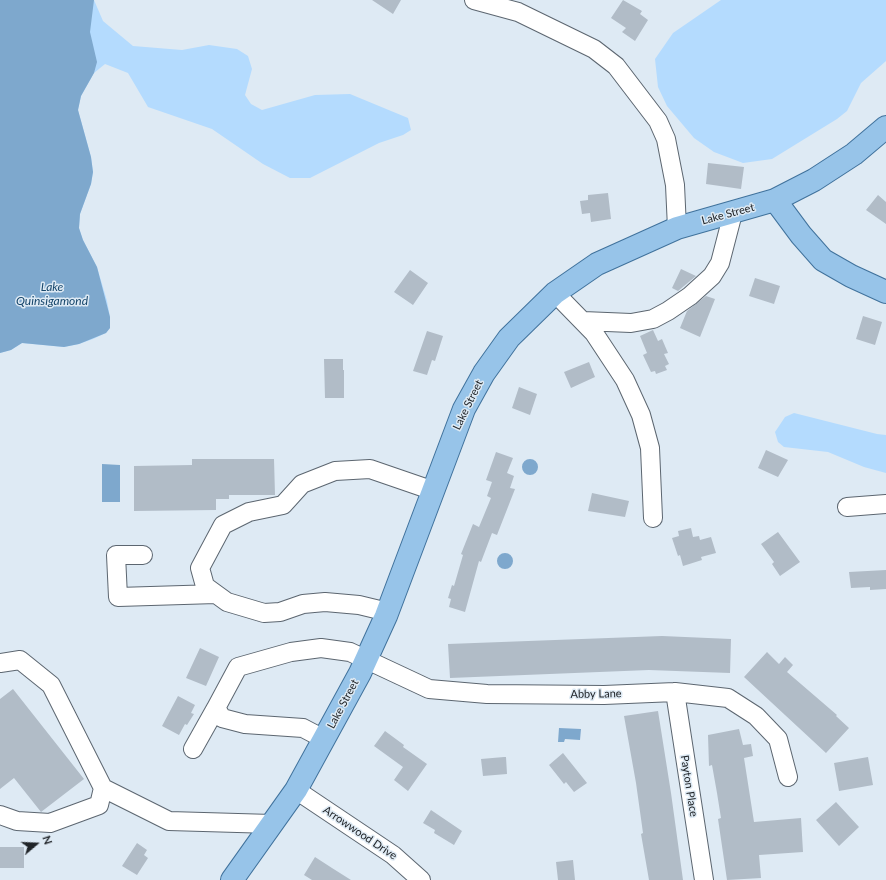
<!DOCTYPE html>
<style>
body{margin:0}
#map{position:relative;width:886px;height:880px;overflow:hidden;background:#deeaf4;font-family:Lato,sans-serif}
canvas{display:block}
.north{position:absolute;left:16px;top:824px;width:40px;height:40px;-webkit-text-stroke:3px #deeaf4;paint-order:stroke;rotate:71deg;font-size:11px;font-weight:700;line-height:16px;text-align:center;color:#202428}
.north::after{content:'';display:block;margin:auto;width:14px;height:18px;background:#202428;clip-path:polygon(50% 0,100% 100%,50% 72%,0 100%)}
</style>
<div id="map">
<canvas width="886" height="880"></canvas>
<div class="north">N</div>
</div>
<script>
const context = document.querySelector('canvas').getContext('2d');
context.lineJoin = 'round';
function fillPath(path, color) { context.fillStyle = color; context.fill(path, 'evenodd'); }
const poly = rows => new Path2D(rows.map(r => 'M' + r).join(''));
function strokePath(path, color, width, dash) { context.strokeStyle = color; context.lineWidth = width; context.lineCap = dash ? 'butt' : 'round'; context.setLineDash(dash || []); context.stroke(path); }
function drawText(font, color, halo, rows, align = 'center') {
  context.font = font + ' Lato,sans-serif'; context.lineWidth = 3; context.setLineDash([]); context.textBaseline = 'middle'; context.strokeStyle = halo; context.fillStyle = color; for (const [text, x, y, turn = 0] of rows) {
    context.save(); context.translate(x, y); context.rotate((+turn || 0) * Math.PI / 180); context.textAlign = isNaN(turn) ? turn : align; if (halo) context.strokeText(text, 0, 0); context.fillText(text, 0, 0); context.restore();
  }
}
fillPath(poly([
 [0,0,94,0,103,21,133,46,182,50,209,45,237,49,248,56,252,69,245,95,251,104,262,110,315,95,350,94,408,118,411,130,403,135,379,143,310,178,290,178,263,164,212,129,148,107,128,73,105,64,94,73,81,96,78,110,91,157,93,172,91,184,80,214,79,228,83,240,97,267,107,301,110,317,110,328,106,333,93,339,79,344,64,347,22,343,11,350,0,353],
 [721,0,886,0,886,61,861,83,847,111,837,119,772,159,743,163,714,152,694,138,667,106,658,87,655,59,673,33],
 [794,413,877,434,886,435,886,473,864,467,828,452,784,447,778,442,775,432,785,417]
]), '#b4dbfe');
fillPath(poly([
 [0,0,94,0,90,32,97,62,94,73,81,96,78,110,91,157,93,172,91,184,80,214,79,228,83,240,97,267,110,317,110,328,106,333,79,344,64,347,22,343,11,350,0,353],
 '522 467a8 8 0 1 1 16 0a8 8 0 1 1-16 0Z',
 [102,464,120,465,120,502,102,502],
 '497 561a8 8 0 1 1 16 0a8 8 0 1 1-16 0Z',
 [559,728,581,729,580,740,565,739,564,742,558,742]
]), '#7ea8cd');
fillPath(poly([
 [372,0,401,0,393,14],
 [623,0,642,11,640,14,648,20,635,41,622,32,626,28,611,18],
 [708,163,744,167,741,189,706,184],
 [608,193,611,219,591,222,590,213,582,214,580,201,588,200,588,195],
 [878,195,886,202,886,224,866,210],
 [681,269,696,276,678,291,672,288],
 [410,270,428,283,413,305,394,292],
 [755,278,780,286,774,304,749,296],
 [706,296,715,299,700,337,680,328,687,311],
 [863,316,882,322,875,345,856,339],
 [653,330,658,341,662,339,668,353,664,354,669,364,665,366,667,370,656,374,655,371,651,372,643,355,647,353,640,336],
 [427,331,443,336,435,361,432,360,427,375,413,371],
 [324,359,343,359,343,370,344,370,344,398,325,398],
 [589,362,595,377,571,388,564,372],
 [519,387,537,394,530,415,512,408],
 [766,450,788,460,778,477,758,468],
 [496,452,513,458,507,473,514,476,510,488,515,489,497,535,492,533,481,562,479,561,465,612,449,607,451,599,448,598,452,585,454,586,463,555,461,554,473,524,479,527,491,498,487,496,492,482,486,480],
 [192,459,274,459,275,495,229,495,229,499,216,499,216,510,134,511,134,466,192,465],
 [592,493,629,501,625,517,588,511],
 [691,528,693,537,699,536,700,540,711,537,716,553,701,557,702,560,683,566,680,555,678,556,672,538,679,536,678,531],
 [778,532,800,562,780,576,772,564,774,562,761,544],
 [886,570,886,589,870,590,870,587,851,588,849,572],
 [662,636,731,639,730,673,649,670,450,678,448,644],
 [200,648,219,657,206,686,186,678],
 [767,652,779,664,785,657,793,665,787,672,837,715,836,716,849,728,826,753,744,677],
 [13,689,84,779,41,812,14,778,0,789,0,699],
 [178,696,195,705,191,713,194,714,187,725,185,724,179,735,162,726],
 [658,711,671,793,683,880,649,880,641,834,643,833,636,783,624,716],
 [739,729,743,745,751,744,753,756,744,758,754,822,801,818,803,852,759,855,761,878,727,880,718,819,721,818,717,793,712,765,709,766,708,735],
 [385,731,404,745,403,747,427,764,408,791,394,780,403,767,374,746],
 [563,753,587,783,574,792,566,782,564,784,549,765],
 [504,757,506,757,507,774,483,776,481,759],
 [868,757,873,785,839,791,834,763],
 [836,802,859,827,839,846,816,820],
 [431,810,462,831,454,845,434,833,435,830,423,823],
 [137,843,147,850,144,855,148,858,137,875,122,866],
 [0,847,24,847,24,868,0,868],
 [315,857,332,868,351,880,312,880,304,875],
 [573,860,575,880,558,880,556,862]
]), '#b1bcc7');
const minor = poly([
 [474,0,518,12,594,49,616,66,658,121,666,139,675,185,677,228],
 [555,293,594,333,625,380,641,415,650,448,653,518],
 [583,321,631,323,653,319,668,311,690,296,712,276,720,263,733,213],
 [847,507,886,504],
 [143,555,116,555,118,597,216,594],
 [388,612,359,605,325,602,303,604,280,612,264,613,227,602,205,586,200,568,223,525,249,512,283,505,302,484,335,471,370,469,434,491],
 [0,663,20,660,51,685,103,788,169,821,272,824],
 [675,692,704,880],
 [324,739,303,728,245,724,222,718,216,708,238,667,291,652,321,648,350,652,429,689,487,694,604,695,675,692,728,698,756,716,778,739,788,777],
 [193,749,216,708],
 [296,790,393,855,421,880],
 [0,815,17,821,50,823,99,805,103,788]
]);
const major = poly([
 [775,200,801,235,823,260,851,276,886,292],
 [232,880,296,790,360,673,386,616,464,409,484,373,509,338,555,293,597,264,677,228,775,200,814,180,854,154,886,127]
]);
strokePath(minor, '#5c6670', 20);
strokePath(major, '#40729c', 24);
strokePath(minor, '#fff', 18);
strokePath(major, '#97c4e9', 22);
drawText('11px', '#202428', '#deeaf4', [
 ["Lake Street",728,214,-15],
 ["Lake Street",468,405,-64],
 ["Abby Lane",596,694,-1],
 ["Lake Street",343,704,-62],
 ["Payton Place",689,786,81],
 ["Arrowwood Drive",360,833,34]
]);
drawText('italic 12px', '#15456a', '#deeaf4', [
 ["Lake",52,287],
 ["Quinsigamond",52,301]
]);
</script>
